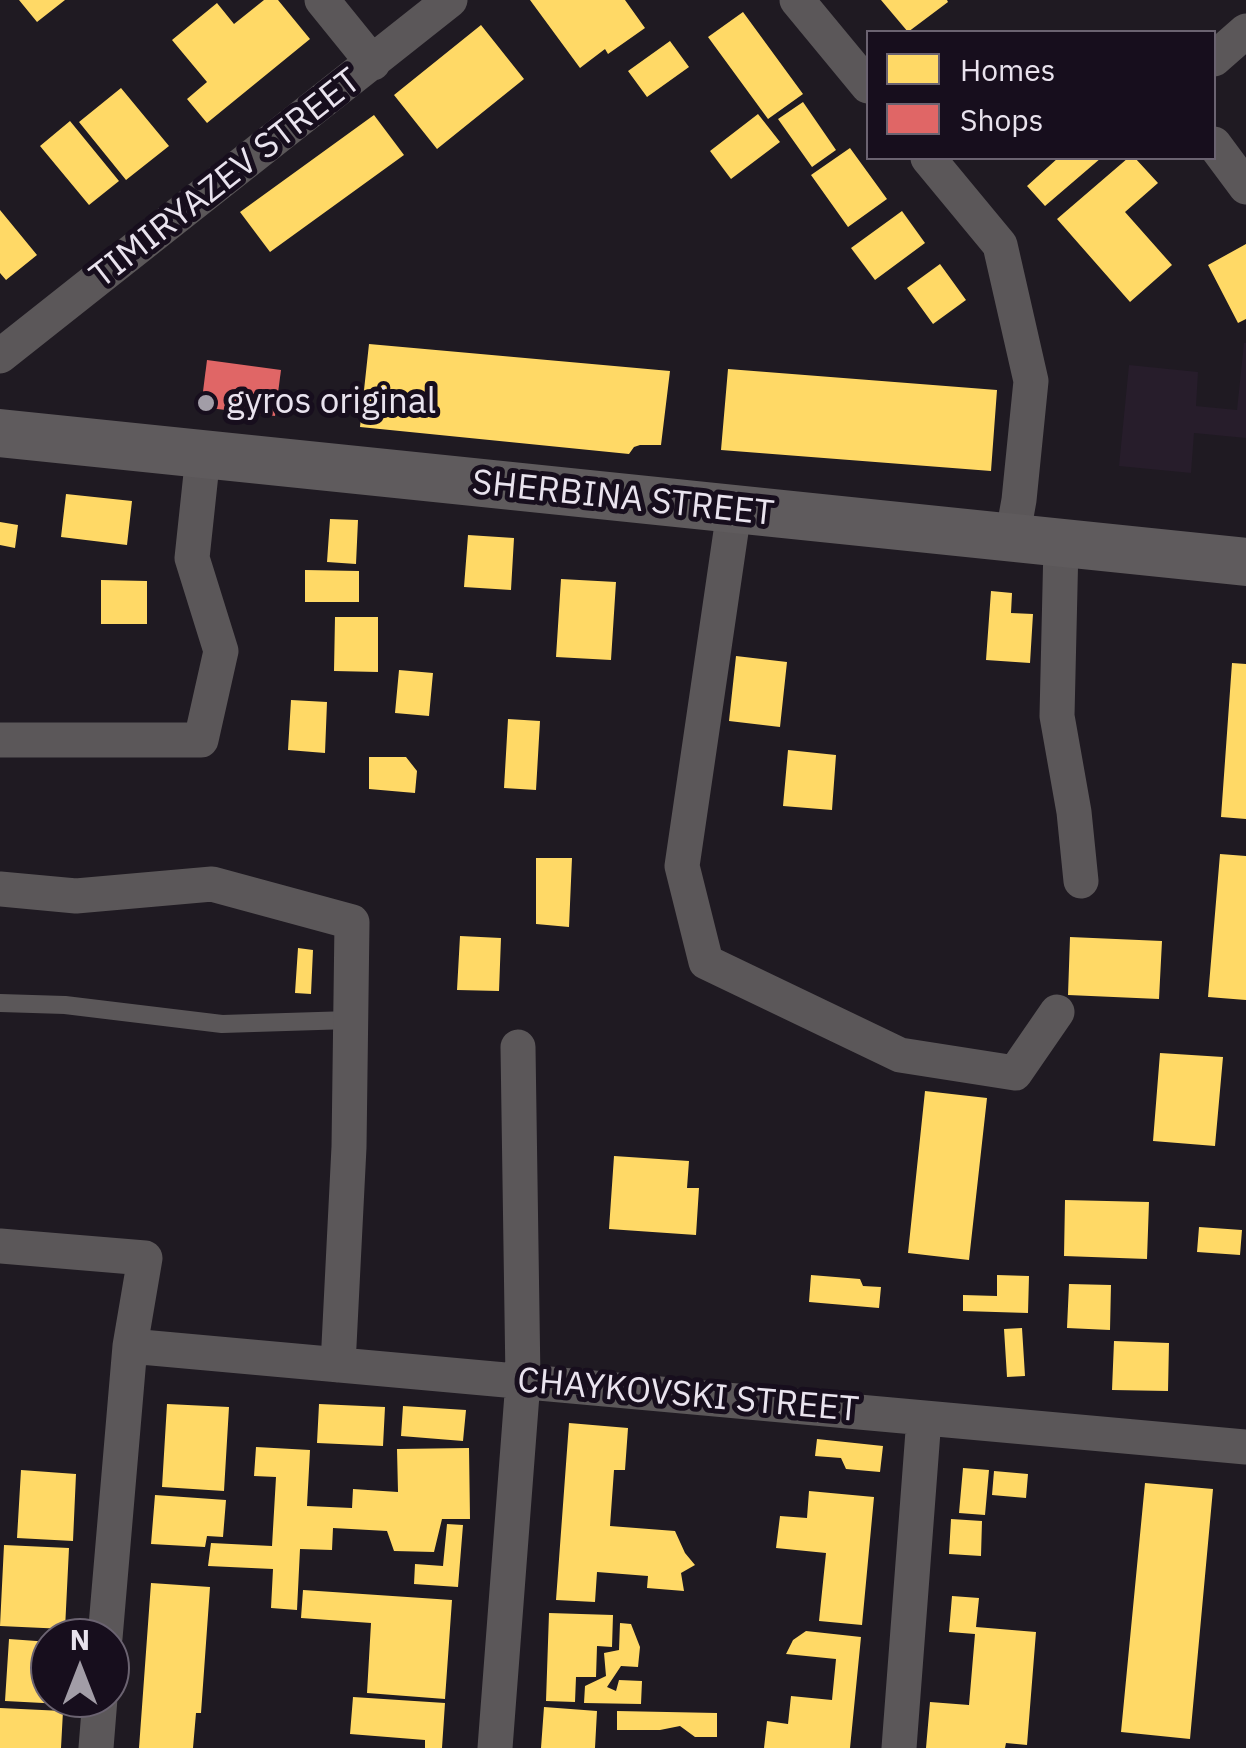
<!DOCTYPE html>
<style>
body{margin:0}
#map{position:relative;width:1246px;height:1748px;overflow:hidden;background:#1f1a22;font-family:"IBM Plex Sans",sans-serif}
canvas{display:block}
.legend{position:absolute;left:866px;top:30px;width:350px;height:130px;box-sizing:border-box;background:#170e1d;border:2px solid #6b6371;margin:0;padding:12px 18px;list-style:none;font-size:30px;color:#e9e3ee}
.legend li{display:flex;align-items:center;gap:20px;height:50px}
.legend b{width:50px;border:2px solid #6b6371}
.north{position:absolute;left:30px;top:1618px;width:100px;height:100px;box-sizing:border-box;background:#170e1d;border:2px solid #6b6371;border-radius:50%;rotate:0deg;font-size:28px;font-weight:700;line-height:40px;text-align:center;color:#e9e3ee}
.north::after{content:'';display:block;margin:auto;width:35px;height:45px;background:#a29da7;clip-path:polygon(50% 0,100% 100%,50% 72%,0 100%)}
</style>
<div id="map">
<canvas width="1246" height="1748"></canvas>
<ul class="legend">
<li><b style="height:28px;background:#ffd966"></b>Homes</li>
<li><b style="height:28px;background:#e06666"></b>Shops</li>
</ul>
<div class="north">N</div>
</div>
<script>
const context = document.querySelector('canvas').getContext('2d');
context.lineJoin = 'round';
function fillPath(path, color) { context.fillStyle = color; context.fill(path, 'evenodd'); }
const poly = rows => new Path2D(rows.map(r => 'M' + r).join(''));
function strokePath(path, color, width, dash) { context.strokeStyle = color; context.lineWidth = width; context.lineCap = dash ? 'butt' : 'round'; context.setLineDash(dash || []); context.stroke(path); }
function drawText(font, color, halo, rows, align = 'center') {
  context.font = font + ' "IBM Plex Sans",sans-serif'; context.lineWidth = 10; context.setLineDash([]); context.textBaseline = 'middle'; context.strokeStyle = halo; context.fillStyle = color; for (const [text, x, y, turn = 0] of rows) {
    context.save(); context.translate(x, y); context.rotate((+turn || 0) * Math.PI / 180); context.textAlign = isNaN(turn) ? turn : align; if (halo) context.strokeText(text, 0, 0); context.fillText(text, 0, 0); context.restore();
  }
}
fillPath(poly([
 [1244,343,1246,343,1246,438,1194,433,1191,473,1119,466,1129,365,1198,372,1196,406,1237,410]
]), '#271d2b');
fillPath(poly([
 [19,0,65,0,37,22],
 [264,0,278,0,310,39,207,123,187,99,207,82,172,40,217,3,234,24],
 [530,0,625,0,645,28,608,54,605,49,580,68],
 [881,0,947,0,948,2,908,32],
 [743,12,803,94,768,119,708,37],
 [481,25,524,79,437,149,394,95],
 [670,41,689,67,647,97,628,71],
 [121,88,169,146,126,180,79,122],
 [803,102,836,150,812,167,778,119],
 [758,114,780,142,731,179,710,151],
 [374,115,404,155,270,252,240,212],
 [70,121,119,181,89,205,40,146],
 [850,148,887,199,848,227,811,175],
 [1058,158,1101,158,1045,206,1027,186],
 [1128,158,1135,158,1158,183,1125,212,1172,265,1130,302,1057,219],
 [0,210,37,255,6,280,0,273],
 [902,211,925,243,875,280,851,248],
 [1246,244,1246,319,1238,323,1208,265],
 [940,264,966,300,933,324,907,288],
 [369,344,670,371,661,445,640,445,634,447,629,454,360,427],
 [728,369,997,390,991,471,721,450],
 [66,494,132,501,127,545,61,537],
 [330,519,358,520,356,564,327,562],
 [0,522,18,525,15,548,0,545],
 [468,535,514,538,511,590,464,587],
 [305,570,359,571,359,602,305,602],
 [561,579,616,582,611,660,556,657],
 [101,580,147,581,147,624,101,624],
 [991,591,1012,593,1011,613,1033,614,1030,663,986,660],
 [335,617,378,617,378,672,334,671],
 [736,656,787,662,780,727,729,721],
 [1232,663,1246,664,1246,819,1221,817],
 [399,670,433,673,429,716,395,713],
 [291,700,327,702,325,753,288,750],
 [508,719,540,721,536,790,504,788],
 [788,750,836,755,832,810,783,806],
 [369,757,406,757,417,771,415,793,369,789],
 [1220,854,1246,856,1246,1000,1208,997],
 [536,858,572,858,569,927,536,924],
 [460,936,501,938,499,991,457,990],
 [1070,937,1162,941,1159,999,1068,995],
 [298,948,313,950,311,994,295,993],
 [1160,1053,1223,1057,1215,1146,1153,1141],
 [925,1091,987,1098,969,1260,908,1253],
 [614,1156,689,1161,687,1188,699,1188,696,1235,609,1229],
 [1065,1200,1149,1202,1147,1259,1064,1256],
 [1199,1227,1242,1230,1240,1255,1197,1252],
 [811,1275,860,1279,863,1286,881,1287,879,1308,809,1302],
 [997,1275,1029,1276,1028,1313,963,1311,963,1295,997,1296],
 [1069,1284,1111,1285,1110,1330,1067,1328],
 [1022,1328,1025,1376,1007,1377,1004,1329],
 [1114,1341,1169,1343,1168,1391,1112,1390],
 [167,1404,229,1407,224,1491,162,1487],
 [319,1404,385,1407,383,1446,317,1443],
 [403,1406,466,1410,463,1441,401,1436],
 [569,1423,628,1428,625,1470,614,1470,610,1526,675,1531,685,1553,695,1565,681,1573,684,1591,647,1588,648,1576,597,1572,595,1602,556,1600],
 [817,1439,883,1446,880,1472,846,1469,841,1458,815,1456],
 [256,1447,310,1450,307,1506,352,1508,353,1489,398,1492,397,1449,469,1448,470,1519,442,1519,434,1552,394,1551,387,1531,333,1528,332,1550,300,1549,297,1610,271,1608,273,1569,208,1566,211,1543,272,1546,276,1477,254,1476],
 [963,1468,989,1470,985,1515,959,1513],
 [21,1470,76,1474,73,1541,17,1538],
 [994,1471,1028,1474,1026,1498,992,1495],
 [1145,1483,1213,1489,1190,1739,1121,1732],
 [809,1491,874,1497,862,1625,819,1621,826,1553,776,1548,780,1516,807,1518],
 [155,1495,226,1500,223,1537,207,1536,205,1547,151,1544],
 [951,1519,982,1521,981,1556,949,1554],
 [447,1524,463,1525,458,1587,414,1584,415,1564,443,1566],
 [4,1545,69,1548,65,1629,0,1626],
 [151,1583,210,1587,201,1713,196,1713,193,1748,139,1748],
 [303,1590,452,1600,445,1699,367,1693,371,1623,301,1618],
 [952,1596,979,1598,976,1627,1036,1632,1027,1745,1006,1743,1005,1748,926,1748,930,1702,969,1705,975,1634,949,1632],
 [549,1613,613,1615,612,1647,597,1646,596,1677,576,1677,575,1702,546,1701],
 [620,1623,631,1624,640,1647,638,1667,621,1666,607,1687,616,1691,619,1680,642,1681,641,1704,584,1703,585,1686,606,1676,604,1653,619,1650],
 [806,1631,861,1637,850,1748,764,1748,767,1721,788,1724,791,1696,832,1700,836,1659,786,1654,793,1640],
 [9,1639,50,1642,50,1698,63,1698,62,1704,5,1701],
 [353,1697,445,1703,442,1748,425,1748,425,1740,350,1734],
 [544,1707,597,1711,595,1748,541,1748],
 [0,1708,63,1711,61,1748,0,1748],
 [617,1711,717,1713,717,1737,695,1737,680,1726,660,1730,617,1730]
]), '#ffd966');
fillPath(poly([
 [207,360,281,370,275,416,201,407]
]), '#e06666');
strokePath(poly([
 [0,1003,65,1005,222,1024,350,1020]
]), '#5b5759', 18);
strokePath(poly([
 [322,0,373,63],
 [797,0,868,86],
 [1214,59,1246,31],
 [1214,144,1246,187],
 [928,158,1000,245,1031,381,1019,500,1012,539],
 [0,356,450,0],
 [734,511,682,866,706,962,900,1055,1015,1073,1057,1012],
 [1061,545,1057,716,1074,812,1081,881],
 [0,740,201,740,221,651,192,558,203,455],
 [0,889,76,896,212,884,352,922,349,1147,338,1365],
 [0,1246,145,1258,130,1346,105,1638],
 [130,1346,1246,1447],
 [96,1748,100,1698],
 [495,1748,523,1381,518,1047],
 [899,1748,924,1418]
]), '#5b5759', 35);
strokePath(poly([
 [0,433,1246,562]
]), '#5f5b5d', 48);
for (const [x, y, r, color] of [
 [206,403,10,"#a29da7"]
]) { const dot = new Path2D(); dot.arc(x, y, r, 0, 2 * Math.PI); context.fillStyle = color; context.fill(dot); strokePath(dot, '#170e1d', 4); }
drawText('35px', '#e9e3ee', '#170e1d', [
 ["TIMIRYAZEV STREET",226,179,-38],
 ["SHERBINA STREET",623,499,6],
 ["CHAYKOVSKI STREET",688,1396,5]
]);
drawText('35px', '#e9e3ee', '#170e1d', [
 ["gyros original",226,403]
], 'left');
</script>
